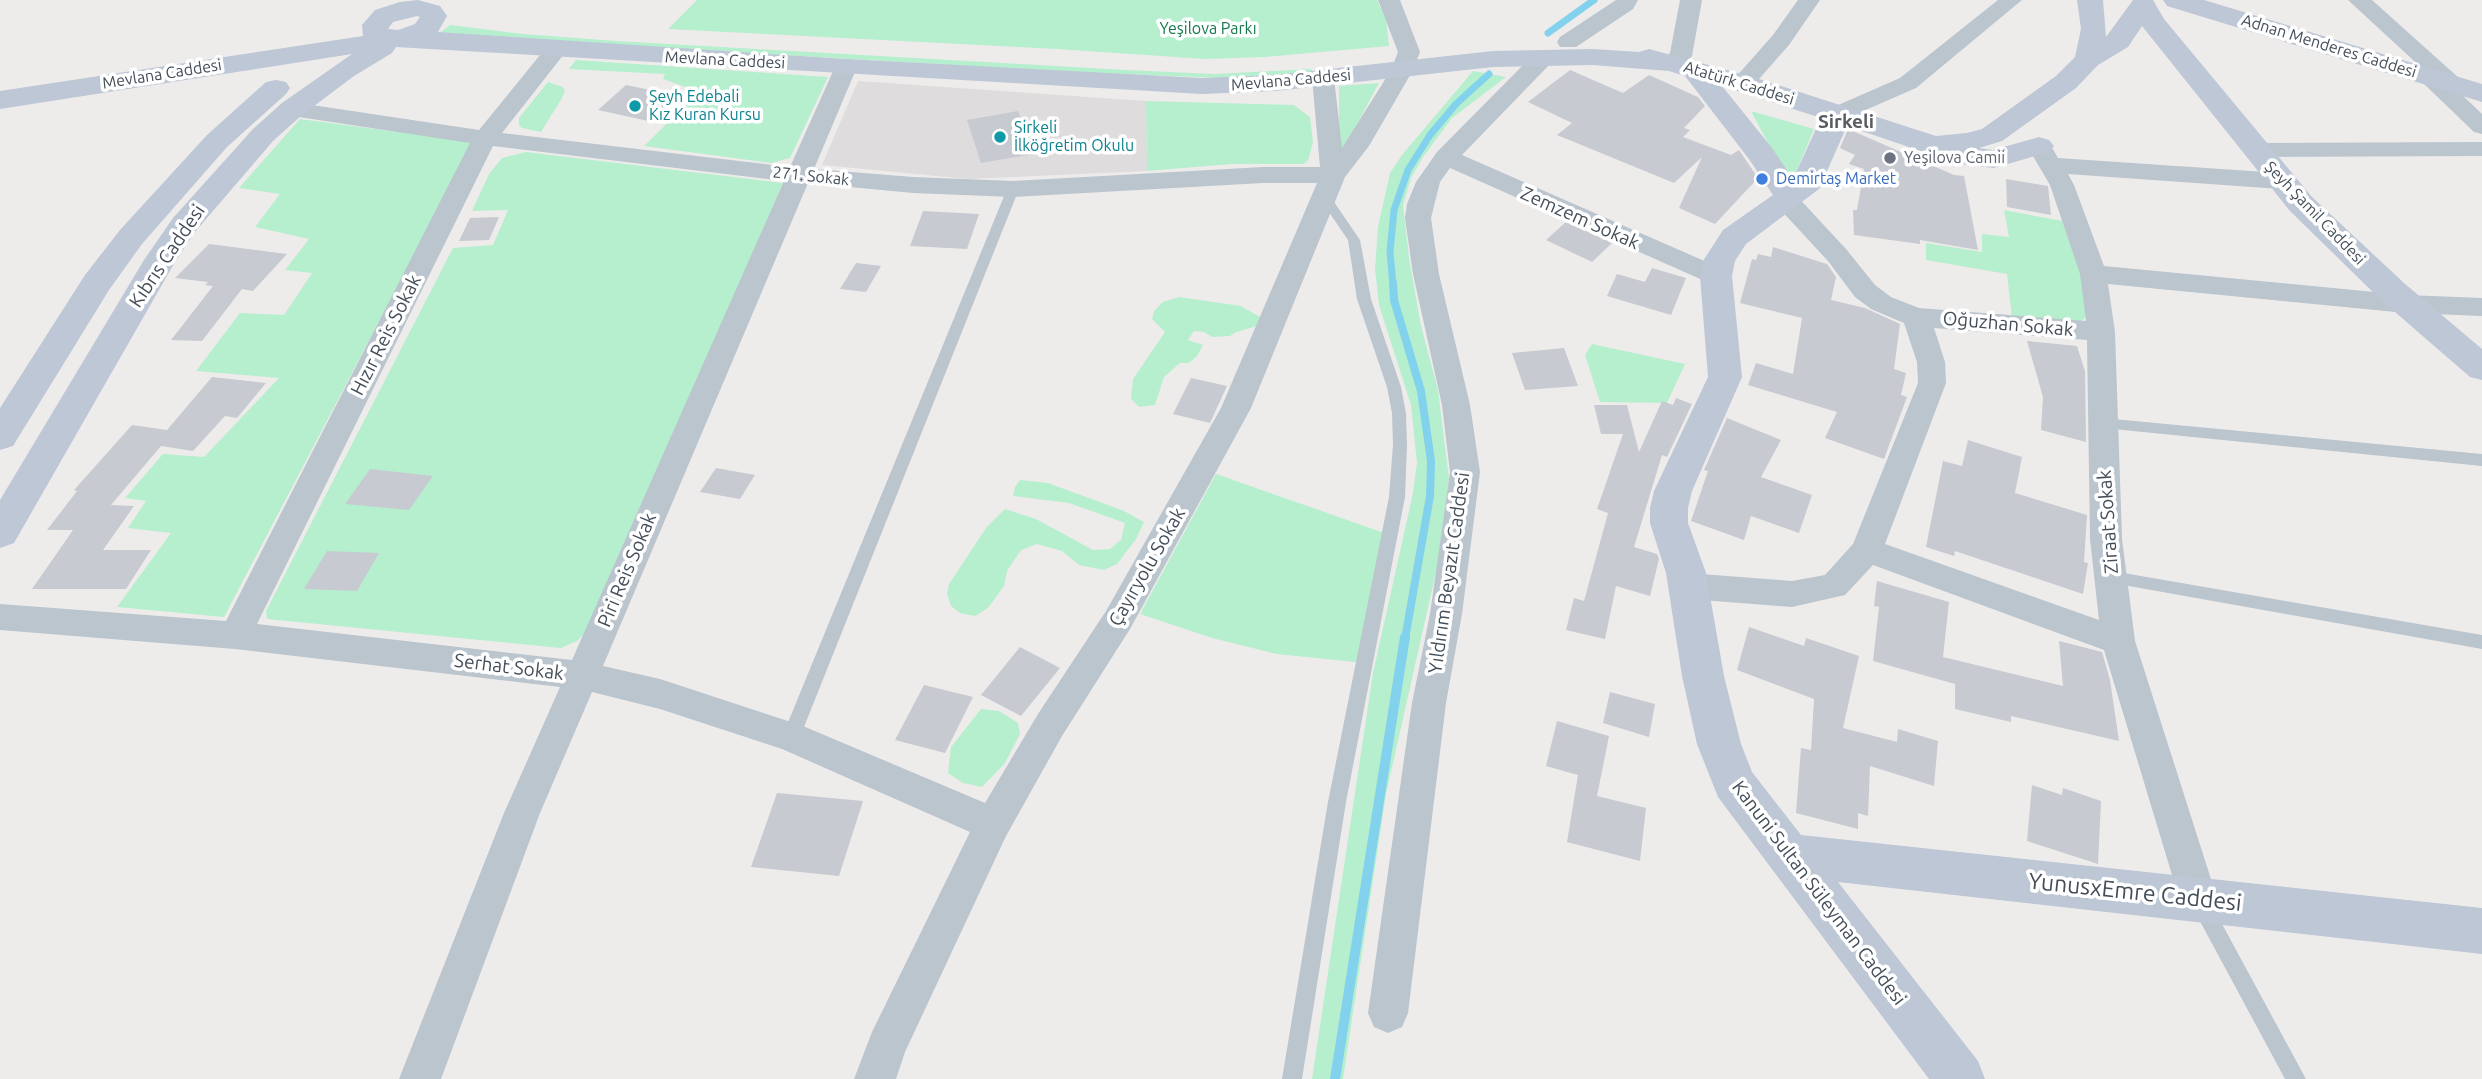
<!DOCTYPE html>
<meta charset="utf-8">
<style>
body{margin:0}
canvas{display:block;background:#eeebeb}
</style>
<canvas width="2482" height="1079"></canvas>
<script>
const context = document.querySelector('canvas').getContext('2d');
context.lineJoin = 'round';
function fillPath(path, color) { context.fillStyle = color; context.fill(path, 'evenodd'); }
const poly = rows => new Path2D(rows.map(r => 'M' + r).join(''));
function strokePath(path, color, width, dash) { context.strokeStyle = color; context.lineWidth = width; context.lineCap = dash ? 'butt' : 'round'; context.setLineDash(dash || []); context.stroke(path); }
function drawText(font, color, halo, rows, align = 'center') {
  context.font = font + ' Ubuntu,sans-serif'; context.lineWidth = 7; context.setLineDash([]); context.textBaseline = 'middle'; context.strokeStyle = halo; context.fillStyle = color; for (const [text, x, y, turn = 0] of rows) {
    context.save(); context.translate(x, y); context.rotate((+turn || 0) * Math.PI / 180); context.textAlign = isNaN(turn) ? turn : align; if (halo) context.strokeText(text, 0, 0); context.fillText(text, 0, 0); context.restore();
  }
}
fillPath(poly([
 [858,81,1146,101,1147,171,968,179,822,165]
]), '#dfdcdd');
fillPath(poly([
 [697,0,1377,0,1386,20,1389,46,1265,57,1205,59,1057,49,668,29],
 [450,25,523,34,616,41,1126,70,1214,74,1311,69,1313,72,1222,78,1047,71,438,34],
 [576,60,828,77,790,158,771,163,644,146,699,92,663,79,665,74,569,69],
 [1473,71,1506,77,1452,118,1423,157,1411,178,1403,205,1409,258,1421,326,1438,390,1449,479,1438,563,1386,794,1343,1079,1312,1079,1373,673,1413,493,1417,463,1411,405,1379,305,1375,269,1378,227,1390,173,1402,155],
 [548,82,563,87,565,91,562,98,541,132,522,128,519,125,519,118],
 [1379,83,1339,158,1339,86],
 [1146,101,1294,105,1310,117,1313,142,1308,161,1303,164,1232,164,1147,171],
 [1751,111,1814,129,1794,177,1786,177],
 [300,119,473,142,224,617,117,607,171,533,128,528,146,501,125,498,163,454,204,457,279,378,196,371,240,313,284,315,312,273,285,270,309,239,255,227,280,194,239,188],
 [526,152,783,183,591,627,577,641,561,648,267,619,266,611,453,248,493,245,508,210,472,211,489,174,502,158],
 [2004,210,2062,221,2085,285,2085,318,2079,323,2012,318,2007,274,1926,260,1926,243,1982,252,1982,234,2009,237],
 [1179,297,1241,306,1260,317,1257,326,1236,332,1230,336,1212,337,1204,332,1194,331,1188,340,1203,345,1197,356,1189,363,1180,363,1164,377,1155,405,1139,407,1131,399,1133,379,1165,332,1152,319,1154,311,1163,302],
 [1592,344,1685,364,1667,403,1600,402,1585,355],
 [1216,474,1390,535,1365,663,1277,654,1212,638,1140,614],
 [1020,480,1048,483,1124,511,1144,522,1136,539,1117,564,1104,570,1079,565,1062,551,1037,544,1021,550,1007,571,1004,586,988,608,975,616,960,613,951,606,947,594,949,584,986,528,1005,509,1036,519,1093,550,1110,549,1121,540,1125,523,1069,503,1013,496,1015,487],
 [981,709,999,711,1018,723,1020,734,1005,763,982,787,963,783,948,773,951,747]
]), '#b6efce');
strokePath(poly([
 [1548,33,1594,0],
 [1393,285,1390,252,1394,210,1408,170,1430,135,1456,104,1489,74]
]), '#82d2ed', 7);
strokePath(poly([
 [1393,283,1394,300,1421,391,1431,461,1430,496,1405,639]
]), '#82d2ed', 8);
strokePath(poly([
 [1335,1079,1405,637]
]), '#82d2ed', 10);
fillPath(poly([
 [1570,70,1623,93,1649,75,1698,97,1705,106,1684,128,1690,130,1683,137,1731,155,1739,150,1758,178,1715,224,1679,208,1702,157,1674,183,1557,135,1572,123,1528,102],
 [626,85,680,96,653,122,598,110],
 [1018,111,1034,154,981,163,967,120],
 [1848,129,1954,175,1964,176,1978,250,1920,240,1920,244,1854,235,1853,210,1857,210,1864,169,1849,164,1855,155,1840,148],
 [2006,179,2048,186,2051,215,2007,207],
 [923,211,979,214,967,249,910,246],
 [499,217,489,240,459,241,470,218],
 [1566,222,1612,243,1592,262,1546,240],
 [209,244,287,254,253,291,242,289,202,341,171,340,213,286,205,285,208,282,175,278],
 [1773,247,1827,264,1836,277,1831,300,1865,308,1900,324,1894,369,1906,373,1901,395,1907,397,1884,459,1825,438,1837,412,1748,385,1756,363,1793,374,1802,318,1740,303,1752,259,1756,260,1758,254,1771,257],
 [856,263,881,266,866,292,840,289],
 [1652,268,1686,278,1671,315,1607,296,1617,274,1645,282],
 [2027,341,2077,346,2085,371,2086,442,2041,430,2043,397],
 [1564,348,1578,386,1525,390,1512,353],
 [212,377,266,383,237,418,225,416,193,451,161,446,111,505,134,506,103,550,151,550,126,589,32,589,73,530,47,530,77,491,74,490,132,425,167,430],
 [1191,378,1227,386,1210,423,1173,414],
 [1676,398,1692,404,1667,457,1662,455,1634,547,1657,554,1659,559,1650,596,1616,586,1605,639,1566,630,1574,598,1584,601,1608,513,1597,509,1623,434,1601,434,1594,405,1627,405,1639,452,1662,401,1673,405],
 [1727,418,1781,440,1761,477,1812,495,1799,533,1751,516,1744,540,1691,521,1708,471,1704,470],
 [1968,440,2022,457,2015,493,2087,515,2084,562,2088,563,2083,594,1955,551,1954,556,1926,547,1943,461,1962,466],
 [716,468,755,475,740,499,700,492],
 [370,469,433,476,409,510,345,504],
 [327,551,379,553,357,591,304,589],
 [1877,581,1949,602,1943,657,2063,686,2059,641,2102,652,2110,680,2119,741,2011,716,2011,722,1955,709,1955,684,1873,661,1879,607,1874,606],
 [1749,627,1804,646,1806,638,1859,656,1843,728,1897,742,1898,729,1938,741,1934,786,1870,766,1868,816,1858,813,1858,829,1796,813,1801,748,1811,750,1814,699,1737,670],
 [1020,647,1060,668,1021,716,981,695],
 [924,685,973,697,945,753,895,740],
 [1610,692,1655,704,1649,737,1603,723],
 [1557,721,1609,736,1597,796,1646,808,1640,861,1567,842,1578,775,1546,766],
 [2032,785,2062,795,2063,788,2101,801,2098,864,2027,841],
 [777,793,863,801,839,876,751,867]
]), '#c7cad0');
fillPath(poly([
 [1013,185,1019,189,800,737,797,742,791,745,785,742,782,737,1007,189,1013,185],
 [1324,192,1328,193,1360,240,1371,299,1401,387,1406,413,1407,445,1405,497,1346,802,1302,1079,1282,1079,1328,802,1389,497,1393,445,1392,413,1387,387,1357,299,1348,240,1318,196,1324,192],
 [2103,418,2482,454,2482,466,2103,428,2096,423,2103,418],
 [2112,571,2482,635,2482,649,2112,583,2106,582,2104,577,2106,572,2112,571],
 [2202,897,2209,900,2306,1079,2285,1079,2195,912,2192,906,2195,900,2202,897]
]), '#bbc5ce');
fillPath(poly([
 [1378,0,1400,0,1420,52,1413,70,1369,146,1345,177,1251,408,1130,629,1062,736,1006,836,905,1052,896,1079,854,1079,872,1032,970,832,782,749,660,709,592,692,540,813,441,1079,399,1079,504,813,560,687,235,649,0,630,0,604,226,621,470,143,292,116,284,114,280,109,284,104,292,102,479,130,549,44,557,42,565,44,568,49,502,133,790,167,835,67,838,62,846,60,854,62,857,67,814,169,913,177,1013,181,1263,167,1320,167,1312,78,1315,73,1323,71,1331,73,1334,78,1342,148,1391,70,1398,52,1378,0],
 [493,146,784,181,572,660,257,624,493,146],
 [808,183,913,193,1013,197,1263,183,1317,183,1221,408,1106,611,1038,714,985,803,803,726,660,679,603,666,808,183],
 [1616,0,1638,0,1633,9,1576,47,1560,47,1557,42,1560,37,1616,0],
 [1680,0,1702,0,1692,56,1680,68,1672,70,1664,68,1661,63,1670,53,1680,0],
 [1798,0,1820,0,1789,45,1751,88,1735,88,1731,83,1735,78,1773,35,1798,0],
 [1998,0,2022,0,1916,88,1845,119,1837,121,1829,119,1825,114,1829,109,1900,78,1998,0],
 [2348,0,2372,0,2460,79,2464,84,2457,90,2482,114,2482,134,2474,132,2422,82,2419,77,2425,71,2348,0],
 [1544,50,1552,52,1555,57,1552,62,1462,155,1725,270,1729,276,1725,282,1716,285,1707,282,1450,168,1440,182,1431,218,1439,274,1470,405,1480,472,1462,614,1446,703,1408,1013,1402,1027,1388,1033,1374,1027,1368,1013,1412,703,1430,614,1450,472,1442,405,1413,274,1405,218,1407,204,1416,182,1437,152,1536,52,1544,50],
 [2039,139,2048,141,2058,158,2280,173,2289,176,2292,181,2289,186,2280,189,2068,174,2074,185,2104,266,2406,295,2482,298,2482,316,2406,313,2108,284,2115,332,2122,539,2135,641,2217,898,2211,911,2198,916,2185,911,2179,898,2104,650,1873,565,1845,595,1792,607,1688,599,1677,595,1672,586,1677,577,1688,573,1792,581,1825,575,1853,544,1918,383,1917,362,1904,323,1871,309,1855,297,1828,261,1777,206,1773,200,1777,194,1786,192,1795,194,1846,249,1875,285,1891,297,1919,308,2086,321,2080,274,2050,185,2027,146,2030,141,2039,139],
 [1934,328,2087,340,2090,539,2099,620,1885,544,1946,383,1945,362,1934,328],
 [2482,142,2482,156,2255,157,2246,155,2243,150,2246,145,2255,143,2482,142]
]), '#bbc5ce');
fillPath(poly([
 [418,0,440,6,447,16,438,32,846,59,1202,78,1275,75,1493,51,1593,49,1639,52,1649,49,1753,77,1936,136,1967,133,1982,129,2056,76,2075,57,2081,29,2077,0,2103,0,2106,37,2133,0,2153,0,2164,19,2312,197,2404,283,2482,349,2482,380,2470,377,2380,299,2290,211,2142,26,2128,47,2098,65,2076,88,2002,141,1979,148,1993,150,2039,137,2049,140,2054,146,2049,152,1994,168,1959,164,1847,126,1819,189,1746,244,1735,261,1732,276,1742,377,1692,491,1688,508,1688,523,1706,573,1724,676,1741,744,1752,772,1801,835,2482,908,2482,954,1838,882,1978,1061,1985,1079,1929,1079,1718,797,1697,744,1682,676,1666,573,1650,523,1650,508,1654,491,1708,377,1700,276,1703,261,1723,230,1773,195,1749,159,1685,76,1669,71,1593,65,1493,67,1275,91,1202,94,396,47,392,53,354,76,302,115,273,141,195,232,175,262,14,543,0,548,0,500,144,260,173,218,253,129,282,103,352,54,0,109,0,91,363,36,362,25,375,10,400,2,418,0],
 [417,16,420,17,415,24,398,30,388,29,393,22,417,16],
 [1722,86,1821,118,1793,179,1772,148,1722,86],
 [2163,0,2204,0,2482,84,2482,102,2167,6,2163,0],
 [276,80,286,82,290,88,286,94,227,147,142,244,109,290,13,446,0,450,0,408,85,275,120,230,207,135,266,82,276,80]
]), '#bdc7d5');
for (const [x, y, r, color] of [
 [635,106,7,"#0f9aa8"],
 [1000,137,7,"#0f9aa8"],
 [1890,158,7,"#6b7280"],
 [1762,179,7,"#3f7fe0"]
]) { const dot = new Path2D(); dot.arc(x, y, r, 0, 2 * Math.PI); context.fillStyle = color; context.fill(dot); strokePath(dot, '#fff', 2.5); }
drawText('16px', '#147a4b', '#fff', [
 ["Yeşilova Parkı",1208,29]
]);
drawText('16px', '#434e59', '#fff', [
 ["Adnan Menderes Caddesi",2329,46,17],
 ["Mevlana Caddesi",725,60,3],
 ["Mevlana Caddesi",162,74,-9],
 ["Mevlana Caddesi",1291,80,-5],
 ["Atatürk Caddesi",1739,83,17],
 ["271. Sokak",811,176,6],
 ["Şeyh Şamil Caddesi",2315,213,46]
]);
drawText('16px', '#0d838f', '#fff', [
 ["Şeyh Edebali",649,97],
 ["Kız Kuran Kursu",649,115],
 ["Sirkeli",1014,128],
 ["İlköğretim Okulu",1014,146]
], 'left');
drawText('16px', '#5b616d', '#fff', [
 ["Yeşilova Camii",1904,158]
], 'left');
drawText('16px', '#366cbe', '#fff', [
 ["Demirtaş Market",1776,179]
], 'left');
drawText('bold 19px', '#585b60', '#fff', [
 ["Sirkeli",1846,122]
]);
drawText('19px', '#434e59', '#fff', [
 ["Zemzem Sokak",1580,218,24],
 ["Kıbrıs Caddesi",167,256,-56],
 ["Oğuzhan Sokak",2008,324,5],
 ["Hızır Reis Sokak",386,335,-63],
 ["Ziraat Sokak",2108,522,-94],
 ["Çayıryolu Sokak",1147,567,-60],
 ["Piri Reis Sokak",627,570,-67],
 ["Yıldırım Beyazıt Caddesi",1449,573,-82],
 ["Serhat Sokak",509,667,7],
 ["Kanuni Sultan Süleyman Caddesi",1819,893,53]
]);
drawText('23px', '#434e59', '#fff', [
 ["YunusxEmre Caddesi",2135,892,6]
]);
</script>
